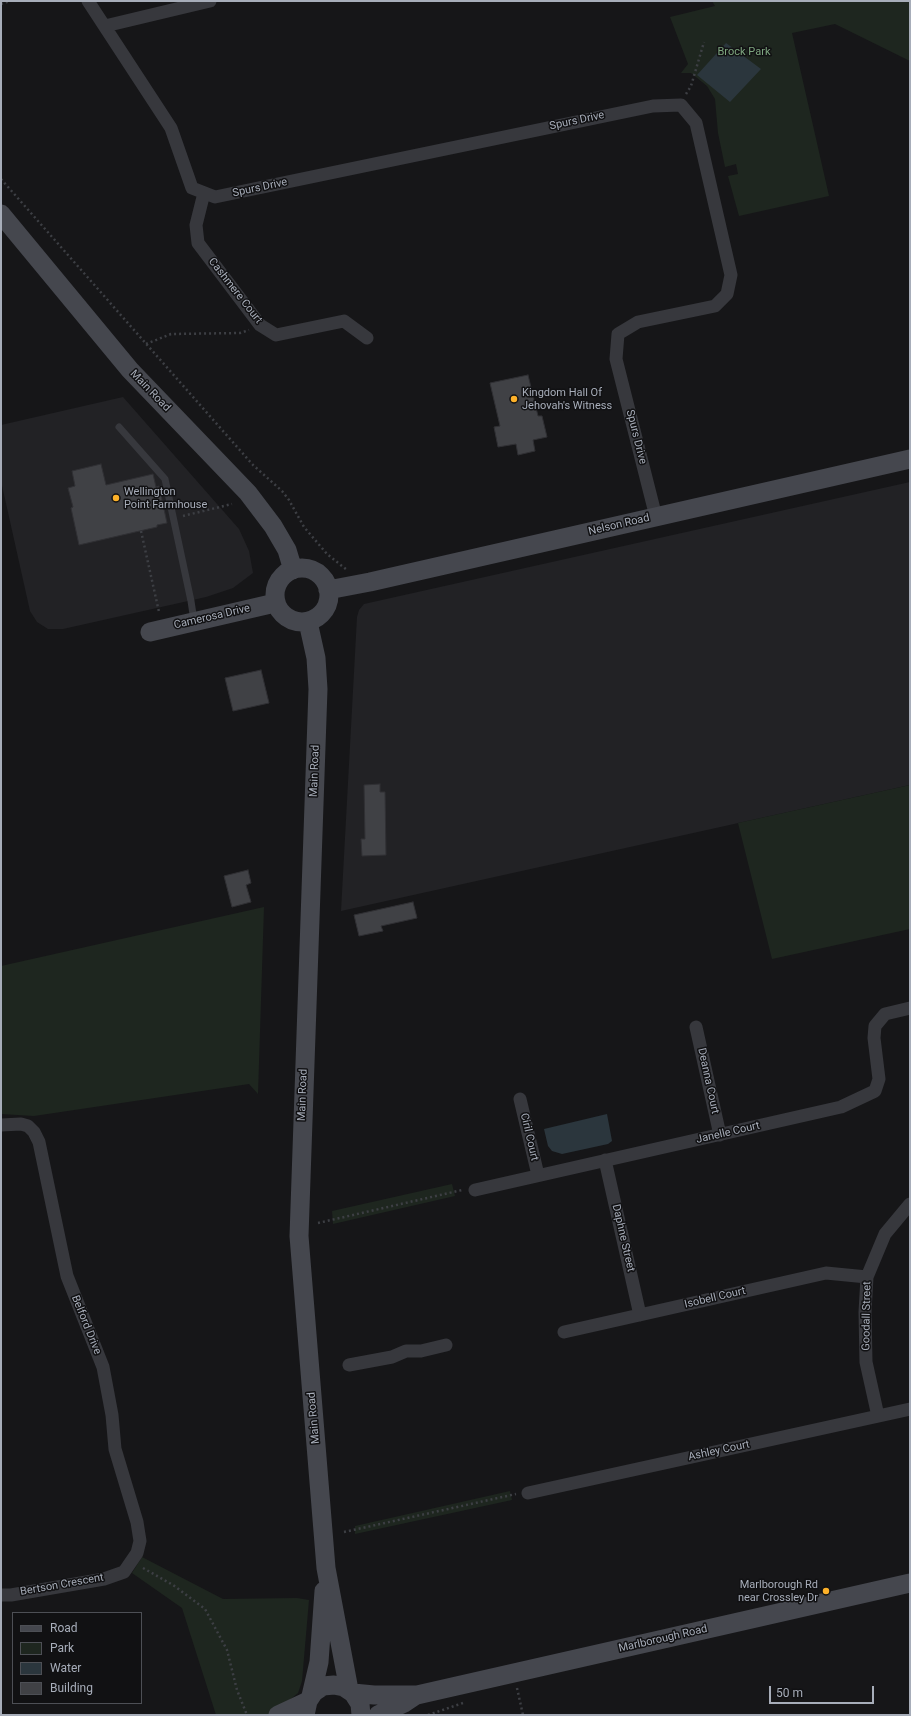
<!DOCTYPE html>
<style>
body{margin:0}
#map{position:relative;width:911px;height:1716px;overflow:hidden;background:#161618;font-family:Roboto,sans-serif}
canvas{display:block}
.frame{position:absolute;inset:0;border:2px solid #a7adb9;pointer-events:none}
.legend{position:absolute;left:12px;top:1612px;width:130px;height:92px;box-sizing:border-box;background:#111113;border:1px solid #4d4f55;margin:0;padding:5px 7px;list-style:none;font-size:12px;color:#a7adb9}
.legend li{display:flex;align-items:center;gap:8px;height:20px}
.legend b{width:20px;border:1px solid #4d4f55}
.scale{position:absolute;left:769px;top:1686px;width:105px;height:18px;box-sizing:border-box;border:2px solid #a7adb9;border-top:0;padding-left:5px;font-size:12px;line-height:14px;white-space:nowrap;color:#a7adb9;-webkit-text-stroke:3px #111113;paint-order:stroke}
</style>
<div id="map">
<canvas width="911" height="1716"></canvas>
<div class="frame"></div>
<ul class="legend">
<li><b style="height:5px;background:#45474e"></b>Road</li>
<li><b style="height:11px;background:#1e261f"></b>Park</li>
<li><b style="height:11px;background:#2b363d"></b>Water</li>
<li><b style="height:11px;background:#404145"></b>Building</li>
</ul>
<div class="scale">50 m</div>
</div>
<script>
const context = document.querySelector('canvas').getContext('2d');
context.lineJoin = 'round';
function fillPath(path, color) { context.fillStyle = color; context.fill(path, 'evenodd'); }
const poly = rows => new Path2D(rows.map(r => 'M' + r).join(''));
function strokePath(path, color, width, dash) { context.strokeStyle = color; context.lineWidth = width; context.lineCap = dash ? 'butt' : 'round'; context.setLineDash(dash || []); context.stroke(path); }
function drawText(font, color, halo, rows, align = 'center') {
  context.font = font + ' Roboto,sans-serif'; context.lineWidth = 3; context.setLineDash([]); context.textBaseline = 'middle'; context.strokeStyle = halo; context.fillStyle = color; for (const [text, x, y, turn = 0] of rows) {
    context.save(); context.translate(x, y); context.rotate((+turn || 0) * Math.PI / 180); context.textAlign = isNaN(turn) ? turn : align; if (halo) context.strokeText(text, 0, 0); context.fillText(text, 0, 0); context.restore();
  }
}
fillPath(poly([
 [123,397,239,529,249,551,253,573,233,588,206,597,63,629,48,629,37,622,30,611,1,481,1,425],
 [910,482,910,785,341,911,357,617,359,610,364,604]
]), '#222225');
fillPath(poly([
 [712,1,910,1,910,61,835,24,792,33,829,196,739,216,728,176,738,174,736,164,725,167,718,133,715,99,707,86,691,73,681,73,688,64,670,17,715,6],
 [910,785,910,929,772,959,738,823],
 [264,907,258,1094,249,1084,34,1116,1,1114,1,966],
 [452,1184,455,1196,333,1224,332,1211],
 [510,1491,512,1500,355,1534,355,1526],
 [142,1557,223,1599,297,1598,309,1600,302,1681,298,1693,286,1703,268,1715,216,1715,182,1608,132,1573]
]), '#1e261f');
fillPath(poly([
 [726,43,761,69,730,102,697,75],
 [607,1114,612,1141,608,1144,562,1154,552,1151,548,1146,544,1129]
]), '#2b363d');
const building = poly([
 [528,375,538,416,542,416,547,437,533,440,535,451,518,455,516,444,498,447,494,427,500,426,490,383,528,375],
 [101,464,106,485,153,474,156,487,159,486,167,523,157,525,157,527,79,545,71,508,73,507,68,488,75,486,72,471,101,464],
 [261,670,269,703,233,711,225,678,261,670],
 [380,784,380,792,385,792,386,855,362,856,361,839,365,839,364,785,380,784],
 [248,870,251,883,246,885,251,902,232,907,224,876,248,870],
 [413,902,417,918,381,926,383,931,359,936,354,915,413,902]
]);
fillPath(building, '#404145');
strokePath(building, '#303034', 1);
strokePath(poly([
 [1,4,10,1],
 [686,94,691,86,704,42],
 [1,179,253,465,282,491,289,500,304,527,327,554,347,570],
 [146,344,171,334,240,333,249,330],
 [183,516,232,504],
 [141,531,159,612],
 [318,1223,462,1190],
 [344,1532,516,1494],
 [143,1568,173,1585,205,1609,227,1650,237,1690,247,1715],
 [517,1688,523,1715],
 [428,1715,463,1703]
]), '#3d3f44', 2.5, [2, 3]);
strokePath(poly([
 [119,427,165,479,191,601,194,621]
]), '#37383d', 7);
strokePath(poly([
 [88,1,171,128,192,188,215,197,653,106,681,105,696,123,731,275,727,294,715,306,638,322,618,334,616,359,656,517],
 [105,26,210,1],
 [204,193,196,225,198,243,260,325,276,335,344,321,367,338],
 [696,1027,720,1135],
 [520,1099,538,1175],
 [1,1125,21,1124,28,1126,34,1132,39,1142,67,1276,103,1367,112,1415,115,1449,137,1522,140,1541,137,1553,124,1572,104,1579,11,1595,1,1595],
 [605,1160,640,1315],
 [475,1190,841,1107,875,1091,879,1079,874,1038,875,1026,885,1014,910,1008],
 [564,1332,826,1273,867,1277],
 [349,1365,392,1357,406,1351,421,1351,446,1345],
 [878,1416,866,1362,865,1312,867,1277,885,1234,910,1204],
 [528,1493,910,1409]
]), '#37383d', 13);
strokePath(poly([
 [1,214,130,370,248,493,273,526,287,550,293,570],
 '275 595a27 27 0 1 1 54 0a27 27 0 1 1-54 0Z',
 [328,590,370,582,910,459],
 [308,622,316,658,318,689,299,1236,326,1568,349,1690],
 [150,632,275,603],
 [353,1693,374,1695,417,1695,910,1583],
 [311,1696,319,1662,324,1591],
 [278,1715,308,1701],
 [305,1715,308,1701,314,1692,323,1686,334,1685,344,1687,353,1693,360,1704,361,1715],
 [378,1715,404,1703,416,1695]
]), '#45474e', 19);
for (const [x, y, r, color] of [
 [514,399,4,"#fdb129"],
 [116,498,4,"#fdb129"],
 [826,1591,4,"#fdb129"]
]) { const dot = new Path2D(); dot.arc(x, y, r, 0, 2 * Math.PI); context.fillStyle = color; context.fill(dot); strokePath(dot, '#111113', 1.5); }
drawText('11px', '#7da57f', '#111113', [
 ["Brock Park",744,52]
]);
drawText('11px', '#a7adb9', '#111113', [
 ["Spurs Drive",577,121,-12],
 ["Spurs Drive",260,188,-12],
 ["Cashmere Court",235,291,52],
 ["Main Road",150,391,46],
 ["Spurs Drive",636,437,76],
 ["Nelson Road",619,525,-13],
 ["Camerosa Drive",212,617,-13],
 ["Main Road",315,771,-88],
 ["Deanna Court",708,1081,78],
 ["Main Road",303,1095,-88],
 ["Janelle Court",728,1133,-13],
 ["Ciril Court",529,1137,77],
 ["Daphne Street",623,1238,77],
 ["Isobell Court",715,1298,-13],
 ["Goodall Street",867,1316,-89],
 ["Belford Drive",86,1325,68],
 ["Main Road",314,1418,-95],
 ["Ashley Court",719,1451,-12],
 ["Bertson Crescent",62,1585,-10],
 ["Marlborough Road",663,1639,-13]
]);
drawText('11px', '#a7adb9', '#111113', [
 ["Kingdom Hall Of",522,393],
 ["Jehovah's Witness",522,406],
 ["Wellington",124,492],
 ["Point Farmhouse",124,505],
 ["Marlborough Rd",818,1585,"right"],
 ["near Crossley Dr",818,1598,"right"]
], 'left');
</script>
